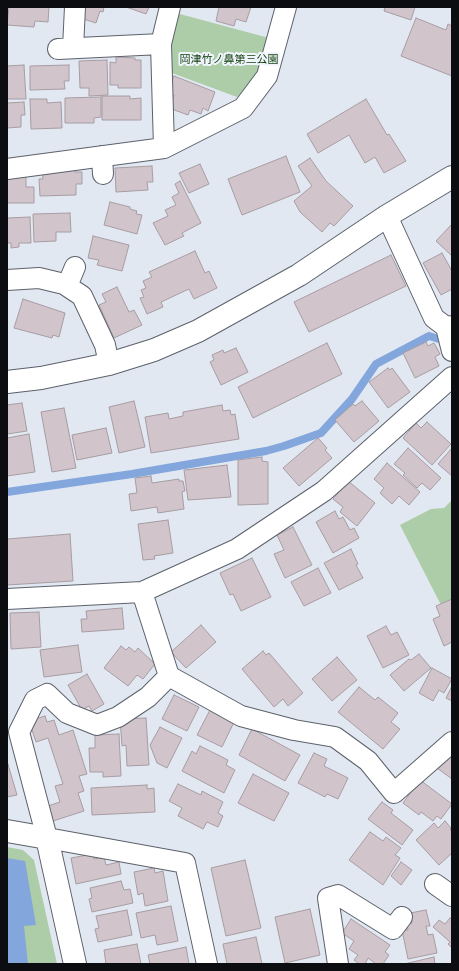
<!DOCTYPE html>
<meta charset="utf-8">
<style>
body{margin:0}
#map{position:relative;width:459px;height:971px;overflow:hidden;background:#e1e8f2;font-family:"Space Grotesk",sans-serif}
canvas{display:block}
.frame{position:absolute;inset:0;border:8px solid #0b0d10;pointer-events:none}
</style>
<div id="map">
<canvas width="459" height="971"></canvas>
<div class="frame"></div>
</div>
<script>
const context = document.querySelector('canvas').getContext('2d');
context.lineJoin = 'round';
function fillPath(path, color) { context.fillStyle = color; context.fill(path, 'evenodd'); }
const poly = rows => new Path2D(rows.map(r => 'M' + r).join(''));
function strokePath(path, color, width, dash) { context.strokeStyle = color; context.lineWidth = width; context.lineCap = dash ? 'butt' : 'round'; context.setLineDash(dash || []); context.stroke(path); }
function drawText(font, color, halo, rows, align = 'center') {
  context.font = font + ' "Space Grotesk","Noto Sans JP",sans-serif'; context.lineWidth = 4; context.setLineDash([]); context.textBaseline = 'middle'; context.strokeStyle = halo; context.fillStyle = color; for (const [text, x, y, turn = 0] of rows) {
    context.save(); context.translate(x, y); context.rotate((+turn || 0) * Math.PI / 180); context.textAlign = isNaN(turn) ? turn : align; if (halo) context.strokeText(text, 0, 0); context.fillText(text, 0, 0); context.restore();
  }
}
fillPath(poly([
 [176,13,269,38,262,72,237,97,172,73,169,45],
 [452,500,452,603,442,607,400,525,431,509,444,508],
 [7,847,23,850,34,860,57,964,7,964]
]), '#accda7');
fillPath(poly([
 [7,858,25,861,36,925,24,926,28,964,7,964]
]), '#83a6dc');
strokePath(poly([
 [7,492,132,474,266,451,284,446,321,433,352,399,376,364,429,336,439,339,449,340]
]), '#83a6dc', 8);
const building = poly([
 [9,7,49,7,48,22,35,21,34,27,7,25,9,7],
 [81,7,104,7,103,12,100,11,96,23,77,17,81,7],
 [126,7,149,7,146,14,126,7],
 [219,7,251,7,246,22,236,19,234,26,216,21,219,7],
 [385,7,415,7,411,20,384,11,385,7],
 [416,18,446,30,448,24,452,26,452,76,401,56,416,18],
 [116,57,135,58,135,60,141,60,141,88,118,88,118,85,110,85,110,62,116,63,116,57],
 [107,60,108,95,89,96,89,88,80,88,79,61,107,60],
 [24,65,26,99,7,99,7,66,24,65],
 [69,65,69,81,64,81,65,89,30,90,30,66,69,65],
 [174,76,215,92,208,111,203,108,201,114,190,110,188,115,169,108,174,95,167,93,174,76],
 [102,96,130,96,130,99,141,98,141,120,102,120,102,96],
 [101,97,101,117,94,118,94,123,65,123,65,98,101,97],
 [30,99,47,99,47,103,61,102,62,128,31,129,30,99],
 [366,99,387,135,389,134,406,161,384,173,375,157,365,163,349,135,318,153,307,134,366,99],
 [24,102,25,115,21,115,21,127,7,128,7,103,24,102],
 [286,156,300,192,242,215,228,179,286,156],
 [310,158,326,181,353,206,334,226,330,223,322,232,300,212,294,201,312,186,298,166,310,158],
 [200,164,209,184,189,193,179,173,200,164],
 [152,166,153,182,147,182,148,190,116,192,115,168,152,166],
 [75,168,75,172,82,172,82,184,76,184,76,195,40,196,39,179,43,179,42,169,75,168],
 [7,172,26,172,26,187,34,187,34,203,7,203,7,172],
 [180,181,201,223,182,233,184,236,165,245,153,223,168,216,165,210,176,205,172,197,179,193,175,184,180,181],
 [110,202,130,207,130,209,137,211,136,214,142,215,137,234,104,225,110,202],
 [70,213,71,232,56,232,56,241,34,242,33,214,70,213],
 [30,217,31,243,19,243,19,247,11,248,11,243,7,243,7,218,30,217],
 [452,224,452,256,436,241,452,224],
 [93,236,129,245,122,271,97,265,99,260,88,258,93,236],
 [195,251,205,273,209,271,217,288,194,299,189,289,161,302,163,307,147,314,140,298,144,297,141,290,146,288,143,281,152,277,149,272,195,251],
 [442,253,452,271,452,289,441,295,423,263,442,253],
 [391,255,406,286,309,332,294,302,391,255],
 [117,287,129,312,134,310,142,325,114,338,99,305,106,302,102,294,117,287],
 [23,299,65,313,59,337,53,335,52,338,14,328,23,299],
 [426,342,428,346,434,343,440,354,435,357,439,366,415,378,403,353,426,342],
 [327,343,342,374,253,418,238,387,327,343],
 [236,348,248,372,221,385,210,362,214,360,212,355,223,350,224,353,236,348],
 [388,368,390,370,392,368,410,392,388,408,369,382,388,368],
 [134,401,145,447,119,453,109,407,134,401],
 [362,401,379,421,354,442,335,420,353,404,355,406,362,401],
 [22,403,27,431,7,434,7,405,22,403],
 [222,405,223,411,230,410,231,415,235,414,239,439,151,453,145,417,168,413,169,419,183,416,183,412,222,405],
 [64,408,76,468,52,472,41,412,64,408],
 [427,422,451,444,432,465,403,438,416,423,421,428,427,422],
 [106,428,112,453,77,460,72,435,106,428],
 [29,434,35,472,7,476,7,438,29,434],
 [318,438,327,448,325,450,332,458,299,486,283,468,318,438],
 [408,448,441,478,430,490,422,483,417,488,403,475,405,473,394,464,408,448],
 [452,448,452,476,438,464,452,448],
 [262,457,262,461,268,462,268,504,238,505,238,460,262,457],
 [387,463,420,492,409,505,399,496,392,504,380,493,384,488,374,479,387,463],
 [227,465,231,497,188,500,184,470,227,465],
 [151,476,152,483,179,479,179,481,183,481,185,491,182,492,184,509,158,513,157,507,131,511,129,494,137,493,135,478,151,476],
 [348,481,375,503,357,526,340,512,343,507,333,499,348,481],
 [335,511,339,519,343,517,350,530,354,528,359,538,333,553,316,522,335,511],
 [168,520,173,553,154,556,155,559,143,560,138,524,168,520],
 [293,527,312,565,285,578,274,554,284,550,277,535,293,527],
 [70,534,73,581,7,585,7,539,70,534],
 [351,549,358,564,356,565,363,578,339,590,324,563,351,549],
 [252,558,271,597,241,611,233,594,230,595,220,573,252,558],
 [318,568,331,593,304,606,291,582,318,568],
 [452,599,452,642,444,646,433,619,440,616,436,606,452,599],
 [122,608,124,629,82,632,81,619,87,619,86,611,122,608],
 [39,612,41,647,11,649,10,613,39,612],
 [201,625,216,642,186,668,171,652,201,625],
 [386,626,391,635,397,632,409,655,383,668,367,636,386,626],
 [78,645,82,672,44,677,40,650,78,645],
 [121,646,126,650,129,647,135,652,138,648,155,664,143,679,137,675,128,686,104,668,121,646],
 [263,651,266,655,269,653,303,693,288,706,283,699,274,707,242,669,263,651],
 [419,654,431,668,404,691,390,675,409,659,411,660,419,654],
 [337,657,357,680,332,701,312,679,337,657],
 [432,668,452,679,444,693,439,690,433,701,419,693,432,668],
 [87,674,104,704,92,711,89,706,82,710,68,685,87,674],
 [452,686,452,701,446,698,452,686],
 [359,687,375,700,378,697,398,713,391,722,400,729,383,749,338,712,359,687],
 [174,695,199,707,187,731,162,719,174,695],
 [210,710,234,722,222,747,197,735,210,710],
 [45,716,47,722,54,720,59,735,73,730,87,774,79,776,84,791,78,793,84,811,53,821,48,806,60,802,55,786,63,784,48,738,36,742,29,721,45,716],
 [146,718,149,765,127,766,126,745,122,746,120,719,146,718],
 [160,727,182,738,167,768,157,763,150,745,160,727],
 [252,729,300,755,285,781,239,755,252,729],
 [119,734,121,776,103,777,103,772,90,772,89,748,95,748,95,735,119,734],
 [200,746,228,760,226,765,235,770,224,793,182,771,192,751,196,754,200,746],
 [452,747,452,779,437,768,452,747],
 [314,753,327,759,324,766,348,778,338,799,327,794,325,797,298,783,314,753],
 [7,761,17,795,7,797,7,761],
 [253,774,289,793,274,821,238,803,253,774],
 [420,780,452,804,441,819,437,816,433,821,421,812,419,815,403,803,420,780],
 [178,784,201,795,202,791,223,802,218,813,223,816,218,827,207,822,203,829,178,816,182,808,169,801,178,784],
 [147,785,147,789,154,788,155,812,92,815,91,788,147,785],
 [382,802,393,810,391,813,413,830,402,845,368,819,382,802],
 [445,821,451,828,450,829,452,832,452,853,439,865,416,840,434,823,438,828,445,821],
 [370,832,383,841,386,837,401,848,395,855,400,858,383,885,349,860,370,832],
 [93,854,94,859,104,857,106,865,119,862,121,874,76,884,71,858,93,854],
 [245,860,261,928,226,936,211,868,245,860],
 [401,862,412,870,401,885,391,876,401,862],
 [154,868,155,873,163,871,168,901,145,906,143,893,138,895,134,872,154,868],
 [121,881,124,890,130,889,133,903,92,912,89,899,92,898,90,888,121,881],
 [171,906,178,941,157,945,155,935,141,938,136,913,171,906],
 [310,909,320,955,285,963,275,917,310,909],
 [127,910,132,935,98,942,95,929,99,928,96,916,127,910],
 [426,910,430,926,426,926,428,935,433,934,437,953,408,959,402,930,408,930,407,924,412,923,410,913,426,910],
 [450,918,452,919,452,948,448,944,450,942,433,927,439,920,445,924,450,918],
 [351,919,390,945,385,952,389,955,383,964,376,964,368,958,365,964,359,964,354,960,358,955,349,949,354,941,342,933,351,919],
 [256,937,262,964,227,964,223,944,256,937],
 [137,944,141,964,106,964,104,950,137,944],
 [186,947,189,964,150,964,148,955,186,947],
 [434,957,435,964,404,964,434,957]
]);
fillPath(building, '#d1c5cb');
strokePath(building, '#a79ca2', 1);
const street = poly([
 [73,48,75,7],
 [58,49,161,44],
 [164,148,161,44,170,7],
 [102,156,103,174],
 [7,169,164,148,243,108,267,76,286,7],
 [387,216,434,318,446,327],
 [7,280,39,278,64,284,82,296,105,345,109,364],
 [67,286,75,267],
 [452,326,446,327,452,351],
 [142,592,169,676,241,716,294,730,335,737,368,761,394,793,452,742],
 [7,599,142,592,237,549,324,491,452,377],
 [169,676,148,697,118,717,97,725,67,713,47,694,35,700,19,732,47,838,185,863,207,964],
 [435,884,452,896],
 [338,964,328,898,338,895,393,929,402,917]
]);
const secondary = poly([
 [7,382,41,378,109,364,154,350,198,331,299,275,387,216,452,177],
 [7,831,47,838,75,964]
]);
strokePath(street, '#5c616a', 22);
strokePath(secondary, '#5c616a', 24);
strokePath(street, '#fff', 20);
strokePath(secondary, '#fff', 22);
drawText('11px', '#0d3b06', '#f0f5fd', [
 ["岡津竹ノ鼻第三公園",229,60]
]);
</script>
